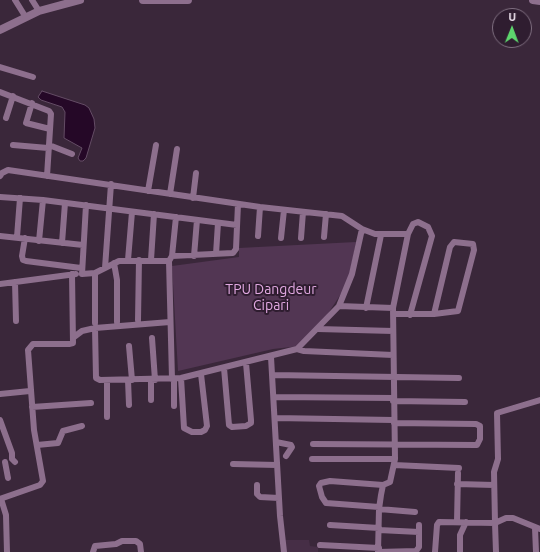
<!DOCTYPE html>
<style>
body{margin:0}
#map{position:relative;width:540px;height:552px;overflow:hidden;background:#3a273a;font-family:Ubuntu,sans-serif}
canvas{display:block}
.north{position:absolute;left:492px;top:8px;width:40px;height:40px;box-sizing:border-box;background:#2f1d30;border:1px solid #7f6f80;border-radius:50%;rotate:1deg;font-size:11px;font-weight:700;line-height:16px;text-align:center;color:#f7ebf7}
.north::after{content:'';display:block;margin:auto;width:14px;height:18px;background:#5dd56d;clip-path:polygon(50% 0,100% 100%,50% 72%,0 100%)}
</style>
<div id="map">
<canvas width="540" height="552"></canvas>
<div class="north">U</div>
</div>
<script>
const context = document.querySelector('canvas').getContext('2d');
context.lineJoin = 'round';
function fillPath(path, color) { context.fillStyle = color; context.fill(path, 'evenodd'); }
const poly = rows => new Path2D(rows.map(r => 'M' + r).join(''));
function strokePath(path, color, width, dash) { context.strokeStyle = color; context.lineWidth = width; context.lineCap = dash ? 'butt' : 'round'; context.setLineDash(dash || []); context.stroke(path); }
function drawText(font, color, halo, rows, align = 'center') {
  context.font = font + ' Ubuntu,sans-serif'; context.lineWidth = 4; context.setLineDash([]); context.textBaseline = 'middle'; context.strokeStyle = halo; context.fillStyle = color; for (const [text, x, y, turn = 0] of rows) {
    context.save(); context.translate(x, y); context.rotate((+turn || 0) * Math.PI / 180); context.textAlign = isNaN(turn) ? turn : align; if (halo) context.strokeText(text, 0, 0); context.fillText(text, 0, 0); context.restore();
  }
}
fillPath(poly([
 [283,540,309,540,310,546,318,547,318,552,283,552]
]), '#462e46');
fillPath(poly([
 [356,242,348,283,320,326,300,346,273,349,178,371,172,266,239,257,239,248]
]), '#523653');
const water = poly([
 [42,91,85,105,89,108,94,119,95,128,86,158,83,161,80,161,78,158,82,148,64,138,65,112,62,107,41,100,38,97,42,91]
]);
fillPath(water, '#250827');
strokePath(water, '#644c65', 1);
strokePath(poly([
 [15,0,25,16],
 [32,0,39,11],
 [0,67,33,77],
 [0,92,49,111,51,114,47,176],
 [32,103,26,123,50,129],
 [6,118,13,96],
 [13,145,48,148],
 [49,145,72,154],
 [0,176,2,173,8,170,260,207,342,216,362,229,375,234,408,234],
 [148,191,156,145],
 [170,194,177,149],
 [0,197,43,200,237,225],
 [193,198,196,173],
 [86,205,82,274,95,273,119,261,169,261],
 [0,236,83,245],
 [258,236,260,207],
 [17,237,20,198],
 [324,237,326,214],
 [25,238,22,256,23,260,26,261,81,268],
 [281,238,284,210],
 [301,238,303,212],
 [39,241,43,200],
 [62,243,65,203],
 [216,254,218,223],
 [172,256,176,217],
 [194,256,197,220],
 [128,260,132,212],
 [151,260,154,214],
 [114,263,117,280,117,322],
 [105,268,111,184],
 [15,282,16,321],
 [0,284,76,274],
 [339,306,393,308],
 [366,308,381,235],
 [393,314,434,314,458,311,474,250,473,244,454,242,450,247,434,314],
 [138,320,139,260],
 [95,323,95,273],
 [95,328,96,378,100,380,181,378,297,349,339,306,352,274,362,229],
 [318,329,393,331],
 [74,337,82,331,95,328,170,322],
 [152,338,155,380],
 [129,346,132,380],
 [297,349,304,351,393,355],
 [271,357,280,516,284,552],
 [224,368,229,425,232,427,246,426,251,423,251,420,246,363],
 [273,375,459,378],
 [181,378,184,428,192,432,201,432,205,430,207,426,201,374],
 [172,379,169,261,172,256,233,253,236,249,238,204],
 [128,380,129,405],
 [0,394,30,391],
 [274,397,393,398],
 [151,400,151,380],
 [393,401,465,402],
 [174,406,174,378],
 [32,407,91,403],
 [107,417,107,380],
 [275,418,393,420],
 [0,420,12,453,12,459,15,462],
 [276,442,291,445,292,447,286,456],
 [313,444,477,445,480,439,480,426,476,424,394,423],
 [37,445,58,443,63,431,82,426],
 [312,459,395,459],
 [5,462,8,478],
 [233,464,277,465],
 [394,465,459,468],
 [457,484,494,485],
 [257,485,257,494,260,497,279,498],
 [0,499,40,485,43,481,34,430,28,350,33,344,69,344,73,343,72,274],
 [1,499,6,515,7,552],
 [379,507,326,503,322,497,319,486,321,483,330,481,383,485],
 [379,509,415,512],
 [457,522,458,473],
 [330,525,379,528],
 [535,528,536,552],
 [379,530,419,532],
 [320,545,379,548],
 [93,552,95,546,116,544,122,541,136,541,140,544,141,552],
 [378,552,379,509,381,495,383,485,390,482,395,459,393,308,408,234,413,224,418,222,428,227,432,236,410,315],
 [378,552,416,551,419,547,419,525],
 [435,552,437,525,439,522,495,523,494,472,498,459,497,413,540,400],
 [460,552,460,535,466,522],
 [496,552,495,523,506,518,513,518,540,529]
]), '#8d6f8d', 6);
strokePath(poly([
 [143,0,188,0],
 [533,0,540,1],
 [0,30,39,11,80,0]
]), '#8d6f8d', 8);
drawText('14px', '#e2a9e2', '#2f1d30', [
 ["TPU Dangdeur",271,289],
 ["Cipari",271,305]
]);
</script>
